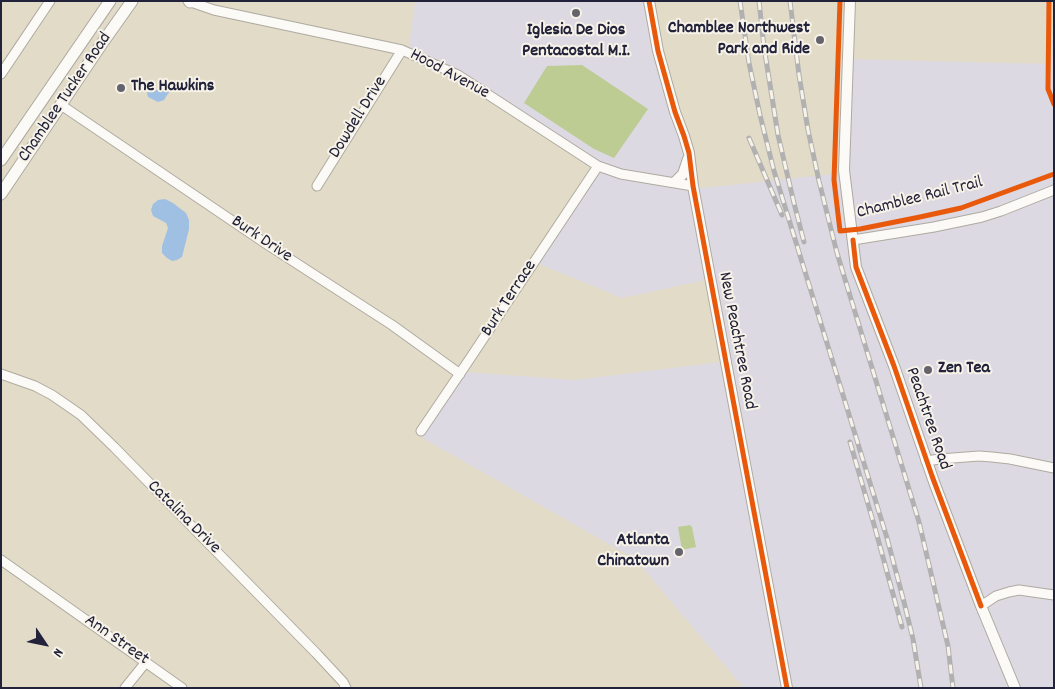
<!DOCTYPE html>
<style>
body{margin:0}
#map{position:relative;width:1055px;height:689px;overflow:hidden;background:#e2dbc8;font-family:Dekko,sans-serif}
canvas{display:block}
.frame{position:absolute;inset:0;border:2px solid #22223b;pointer-events:none}
.north{position:absolute;left:20px;top:619px;width:50px;height:50px;-webkit-text-stroke:4px #f7f3e8;paint-order:stroke;rotate:124deg;font-size:14px;font-weight:700;line-height:20px;text-align:center;color:#22223b}
.north::after{content:'';display:block;margin:auto;width:18px;height:22px;background:#22223b;clip-path:polygon(50% 0,100% 100%,50% 72%,0 100%)}
</style>
<div id="map">
<canvas width="1055" height="689"></canvas>
<div class="frame"></div>
<div class="north">N</div>
</div>
<script>
const context = document.querySelector('canvas').getContext('2d');
context.lineJoin = 'round';
function fillPath(path, color) { context.fillStyle = color; context.fill(path, 'evenodd'); }
const poly = rows => new Path2D(rows.map(r => 'M' + r).join(''));
function strokePath(path, color, width, dash) { context.strokeStyle = color; context.lineWidth = width; context.lineCap = dash ? 'butt' : 'round'; context.setLineDash(dash || []); context.stroke(path); }
function drawText(font, color, halo, rows, align = 'center') {
  context.font = font + ' Dekko,sans-serif'; context.lineWidth = 4; context.setLineDash([]); context.textBaseline = 'middle'; context.strokeStyle = halo; context.fillStyle = color; for (const [text, x, y, turn = 0] of rows) {
    context.save(); context.translate(x, y); context.rotate((+turn || 0) * Math.PI / 180); context.textAlign = isNaN(turn) ? turn : align; if (halo) context.strokeText(text, 0, 0); context.fillText(text, 0, 0); context.restore();
  }
}
fillPath(poly([
 [415,1,648,1,694,189,842,173,846,59,1051,64,1054,1,1054,688,744,688,635,559,421,437,465,372,575,380,729,361,715,278,622,298,532,261,597,168,483,97,409,47]
]), '#dcd9e2');
fillPath(poly([
 [582,65,648,109,614,158,594,149,524,103,547,66],
 [690,525,692,527,696,547,682,550,678,527]
]), '#bdcc93');
fillPath(poly([
 [166,83,171,84,171,89,164,100,158,102,148,97,147,93,149,89,156,90,160,89],
 [165,199,173,203,186,213,189,220,189,229,182,257,177,260,172,261,167,258,162,253,162,246,168,228,166,223,153,216,151,210,153,204,158,200]
]), '#a0c0e3');
const minor = poly([
 [188,1,214,10,402,50,458,75,598,166,621,174,693,186],
 [1,74,50,1],
 [61,105,265,243,392,325,460,374],
 [317,186,402,50],
 [853,240,934,227,982,217,1001,211,1054,190],
 [1,374,35,386,52,395,81,415,114,447,316,653,343,682,346,688],
 [421,431,467,363,598,166],
 [926,461,940,459,979,456,992,457,1010,459,1054,468],
 [1,560,182,688],
 [981,606,996,596,1009,592,1019,590,1054,595],
 [125,688,146,662]
]);
const tertiary = poly([
 [649,1,658,51,675,112,684,136,689,153,693,186,787,688],
 [850,1,844,170,856,267,894,366,934,482,981,606,1015,688],
 [675,182,683,174,688,159]
]);
const secondary = poly([
 [190,1,190,2],
 [1,160,110,1],
 [1,194,103,42,132,1]
]);
strokePath(minor, '#aeaaa0', 11);
strokePath(tertiary, '#aeaaa0', 12);
strokePath(secondary, '#aeaaa0', 13);
strokePath(minor, '#fbfaf7', 9);
strokePath(tertiary, '#fbfaf7', 10);
strokePath(secondary, '#fbfaf7', 11);
const rail = poly([
 [740,1,749,63,760,115,774,171,887,538,904,602,913,639,921,688],
 [759,1,764,47,778,135,794,203,804,242],
 [790,1,799,75,808,130,819,181,837,253,919,522,948,646,953,688],
 [749,138,782,215],
 [850,442,875,528,902,627]
]);
strokePath(rail, '#b2b1b2', 5);
strokePath(rail, '#f7f3e8', 3, [9]);
strokePath(poly([
 [649,1,658,51,675,112,684,136,689,153,693,186,787,688],
 [840,1,834,180,840,231,860,229,920,217,961,208,1054,174],
 [1049,1,1048,89,1054,104],
 [853,240,856,267,894,366,932,476,981,606]
]), '#e8590c', 5);
for (const [x, y, r, color] of [
 [576,13,5,"#65636c"],
 [820,40,5,"#65636c"],
 [121,88,5,"#65636c"],
 [928,370,5,"#65636c"],
 [679,552,5,"#65636c"]
]) { const dot = new Path2D(); dot.arc(x, y, r, 0, 2 * Math.PI); context.fillStyle = color; context.fill(dot); strokePath(dot, '#f7f3e8', 2); }
drawText('bold 18px', '#22223b', '#f7f3e8', [
 ["Chamblee Northwest",810,30],
 ["Park and Ride",810,51],
 ["Iglesia De Dios",576,32,"center"],
 ["Pentacostal M.I.",576,53,"center"],
 ["The Hawkins",131,88,"left"],
 ["Zen Tea",938,370,"left"],
 ["Atlanta",669,542],
 ["Chinatown",669,563]
], 'right');
drawText('18px', '#22223b', '#f7f3e8', [
 ["Hood Avenue",449,75,28],
 ["Chamblee Tucker Road",66,98,-56],
 ["Dowdell Drive",359,118,-58],
 ["Chamblee Rail Trail",920,199,-14],
 ["Burk Drive",261,240,34],
 ["Burk Terrace",510,299,-57],
 ["New Peachtree Road",736,341,79],
 ["Peachtree Road",927,419,71],
 ["Catalina Drive",183,518,45],
 ["Ann Street",116,641,35]
]);
</script>
